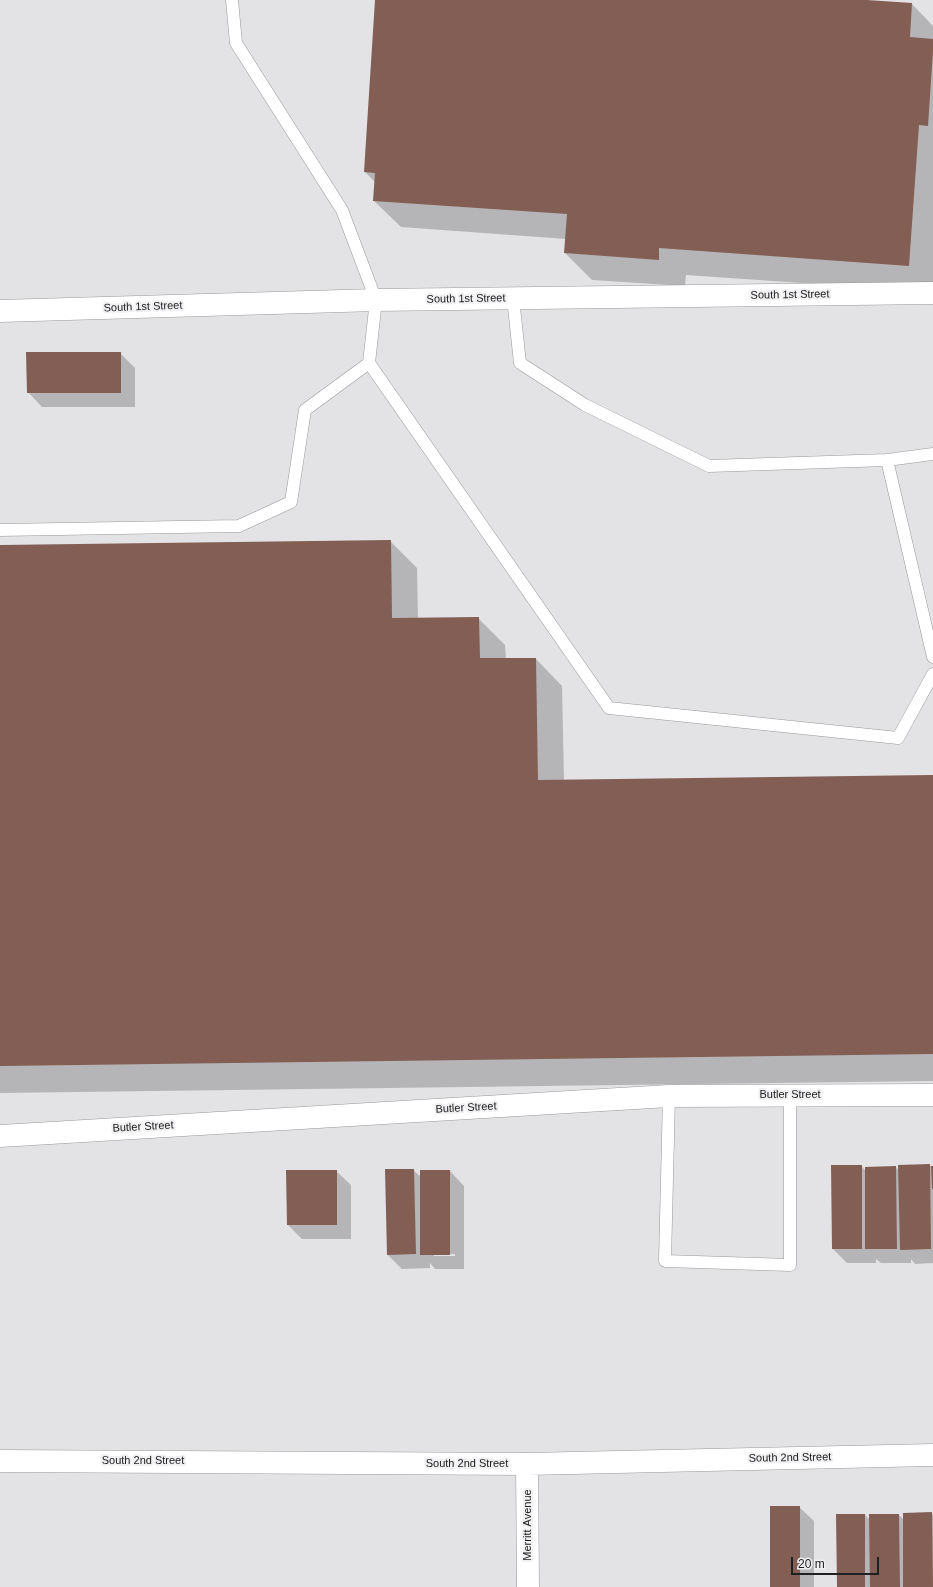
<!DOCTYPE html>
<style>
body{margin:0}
#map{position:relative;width:933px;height:1587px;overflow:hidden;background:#e3e3e5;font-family:Arial,sans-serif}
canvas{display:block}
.scale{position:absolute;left:791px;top:1557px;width:88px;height:18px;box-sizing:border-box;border:2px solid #202020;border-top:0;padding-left:5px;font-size:12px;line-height:14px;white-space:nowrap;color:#202020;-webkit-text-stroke:3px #f0f0f2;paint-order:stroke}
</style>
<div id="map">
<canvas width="933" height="1587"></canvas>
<div class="scale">20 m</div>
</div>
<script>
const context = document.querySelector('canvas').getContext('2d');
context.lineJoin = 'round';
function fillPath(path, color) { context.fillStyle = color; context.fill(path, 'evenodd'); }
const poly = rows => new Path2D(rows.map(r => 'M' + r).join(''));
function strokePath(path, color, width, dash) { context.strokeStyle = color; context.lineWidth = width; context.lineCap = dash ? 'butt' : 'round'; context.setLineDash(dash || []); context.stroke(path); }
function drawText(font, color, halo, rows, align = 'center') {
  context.font = font + ' Arial,sans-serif'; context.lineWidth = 4; context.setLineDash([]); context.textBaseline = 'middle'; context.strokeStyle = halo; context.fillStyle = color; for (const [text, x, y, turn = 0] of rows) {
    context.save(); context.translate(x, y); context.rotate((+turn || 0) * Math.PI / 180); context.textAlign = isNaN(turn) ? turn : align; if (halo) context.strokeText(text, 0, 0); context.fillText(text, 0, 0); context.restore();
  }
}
fillPath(poly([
 [376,0,852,0,912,4,933,26,933,292,686,275,685,286,592,280,565,253,566,239,401,227,374,201,375,182,365,172],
 [120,353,135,368,135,407,42,407,28,392],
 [390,541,417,568,418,619,478,618,505,645,506,659,536,659,562,686,564,781,933,776,933,1081,0,1093,0,546],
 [929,1165,933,1167,933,1263,915,1264,911,1259,911,1263,881,1263,876,1259,876,1263,847,1263,833,1249,861,1166,866,1171,896,1167,899,1171],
 [413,1170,421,1177,450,1171,464,1186,464,1269,435,1269,430,1263,430,1268,402,1269,388,1255],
 [434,1254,455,1254,455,1256,434,1256],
 [336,1171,351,1185,351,1239,302,1239,288,1225],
 [799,1507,814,1521,814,1587,771,1587],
 [931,1513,933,1515,933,1587,838,1587,865,1515,870,1520,899,1515,904,1520]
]), '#0003');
fillPath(poly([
 [375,0,867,0,912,3,910,37,933,39,933,51,928,126,919,125,909,266,659,248,659,260,564,253,567,214,373,201,375,173,364,172],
 [26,352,121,352,121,393,27,393],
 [391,540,392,618,479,617,480,658,536,658,538,780,933,775,933,1054,0,1066,0,545],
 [930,1164,931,1249,900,1250,898,1165],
 [831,1165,862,1165,862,1249,832,1249],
 [896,1166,897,1249,865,1249,865,1167],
 [931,1166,933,1166,933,1189,932,1189],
 [385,1169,414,1169,416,1254,387,1255],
 [286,1170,337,1170,337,1225,287,1225],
 [420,1170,450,1170,450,1255,420,1255],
 [770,1506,800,1506,800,1587,770,1587],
 [932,1512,933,1587,903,1587,903,1513],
 [836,1514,865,1514,865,1587,837,1587],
 [869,1514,899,1514,900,1587,870,1587]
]), '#825e54');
const lane = poly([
 [513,298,520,363,585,405,709,466,887,460,933,454],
 [369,363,609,708,898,738,933,674],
 [887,460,933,657],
 [0,530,239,526,291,502,305,410,369,363,376,300,342,210,236,43,232,0],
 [669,1096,665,1261,790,1265,790,1094]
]);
const street = poly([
 [0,1136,669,1096,933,1095],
 [0,1461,527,1464,933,1455],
 [527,1464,528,1587]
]);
const secondary = poly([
 [0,311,376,300,933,293]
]);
strokePath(lane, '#98989a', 13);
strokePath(street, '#98989a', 23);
strokePath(secondary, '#98989a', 23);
strokePath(lane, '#fff', 12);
strokePath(street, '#fff', 22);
strokePath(secondary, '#fff', 22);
drawText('11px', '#202020', '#f0f0f2', [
 ["South 1st Street",790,295,-1],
 ["South 1st Street",466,299,-1],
 ["South 1st Street",143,307,-2],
 ["Butler Street",790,1095],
 ["Butler Street",466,1108,-3],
 ["Butler Street",143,1127,-3],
 ["South 2nd Street",790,1458,-1],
 ["South 2nd Street",143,1461],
 ["South 2nd Street",467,1464],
 ["Merritt Avenue",528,1525,-90]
]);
</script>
